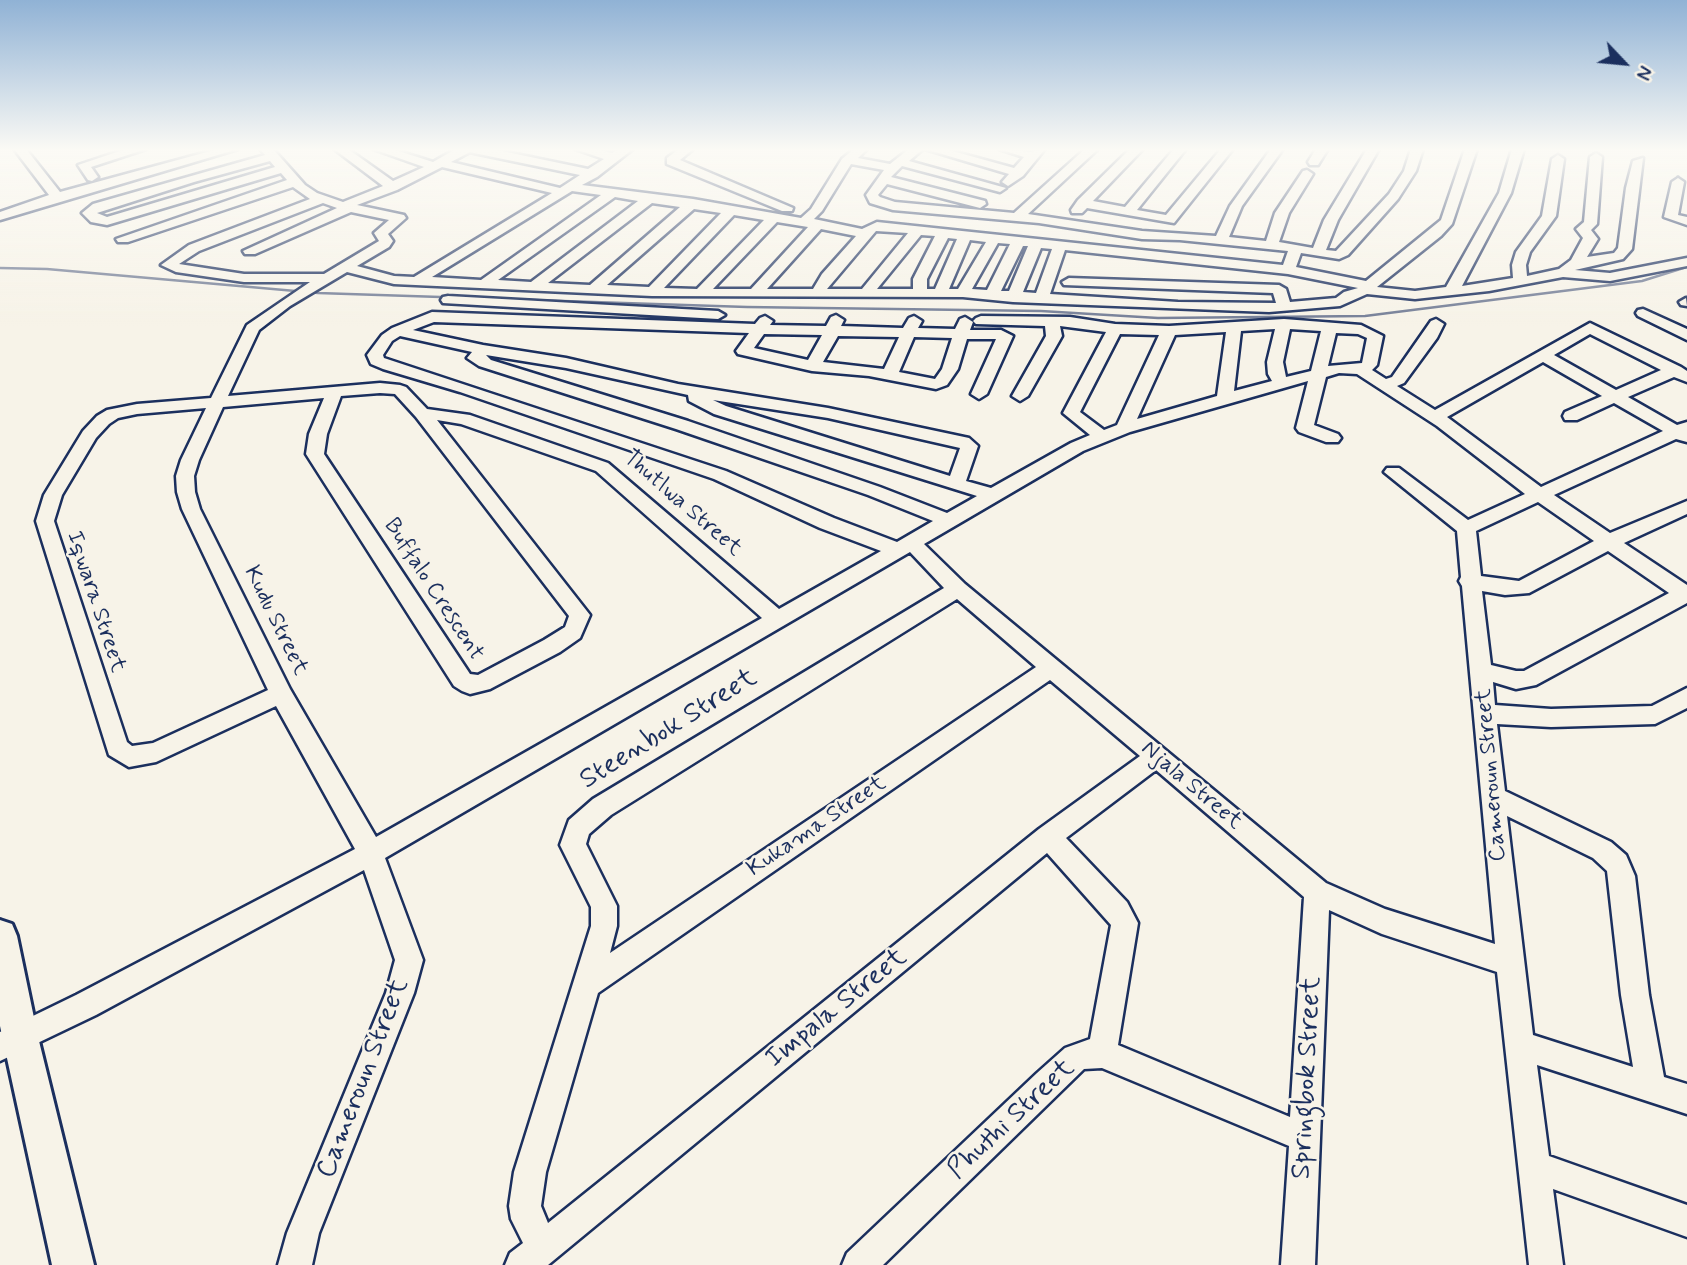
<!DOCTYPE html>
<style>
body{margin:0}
#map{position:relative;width:1687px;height:1265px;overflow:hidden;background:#f7f3e8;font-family:Mynerve,sans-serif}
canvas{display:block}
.north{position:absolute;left:1589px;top:28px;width:70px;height:70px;-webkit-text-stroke:5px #f7f3e8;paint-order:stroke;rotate:116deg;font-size:19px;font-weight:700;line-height:28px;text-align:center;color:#1b2f5e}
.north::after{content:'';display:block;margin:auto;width:24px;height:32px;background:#1b2f5e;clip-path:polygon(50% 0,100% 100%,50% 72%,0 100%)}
</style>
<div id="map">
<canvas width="1687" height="1265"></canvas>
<div class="north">N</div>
</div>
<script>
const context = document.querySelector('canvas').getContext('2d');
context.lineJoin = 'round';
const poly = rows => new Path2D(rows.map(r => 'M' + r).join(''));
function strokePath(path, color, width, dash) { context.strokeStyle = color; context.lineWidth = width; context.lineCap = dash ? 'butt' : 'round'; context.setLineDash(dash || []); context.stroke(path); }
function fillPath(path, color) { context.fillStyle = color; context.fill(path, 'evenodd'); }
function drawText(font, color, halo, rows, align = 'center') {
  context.font = font + ' Mynerve,sans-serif'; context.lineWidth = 5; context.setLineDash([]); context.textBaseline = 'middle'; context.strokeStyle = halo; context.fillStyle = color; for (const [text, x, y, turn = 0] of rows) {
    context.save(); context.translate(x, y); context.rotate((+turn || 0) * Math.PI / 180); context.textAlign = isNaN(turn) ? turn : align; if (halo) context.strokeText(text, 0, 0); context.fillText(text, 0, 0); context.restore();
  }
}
strokePath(poly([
 [0,268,47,269,318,293,747,307,1041,311,1158,318,1365,316,1642,281,1687,267]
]), '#727c95', 2.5);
const minor = poly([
 [14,149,26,149,60,192,218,149,238,149,0,220,0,212,49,195,14,149],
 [126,149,146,149,91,167,98,177,92,181,88,180,78,165,126,149],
 [260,149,273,149,305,185,317,193,343,202,383,186,334,149,348,149,393,181,424,167,373,149,392,149,433,162,456,149,492,149,588,169,604,159,575,149,596,149,612,153,619,149,633,149,597,177,582,185,693,199,801,218,811,209,842,159,854,149,867,149,858,158,890,164,909,149,923,149,909,161,1006,188,1000,192,902,166,891,177,985,201,986,204,980,208,887,184,878,195,880,197,895,202,1014,213,1085,149,1098,149,1028,214,1142,231,1216,236,1230,206,1271,149,1283,149,1242,206,1229,237,1266,241,1275,213,1303,171,1307,170,1313,174,1289,213,1279,242,1313,248,1324,220,1367,149,1379,149,1338,220,1326,250,1336,251,1389,194,1404,171,1411,149,1423,149,1416,171,1398,199,1348,255,1339,259,1301,253,1296,267,1366,281,1441,220,1465,149,1477,149,1452,224,1441,236,1377,287,1415,291,1446,287,1499,193,1512,149,1524,149,1511,193,1462,286,1513,278,1512,265,1516,252,1542,216,1552,159,1558,155,1564,159,1556,216,1530,252,1526,265,1527,276,1559,269,1571,260,1583,238,1576,229,1584,222,1590,157,1596,153,1602,157,1597,224,1591,230,1598,239,1587,257,1614,253,1618,248,1626,188,1633,161,1643,158,1632,249,1623,259,1575,270,1610,273,1687,258,1687,266,1610,281,1563,277,1489,291,1415,299,1367,294,1340,306,1269,312,1013,302,963,297,652,296,394,284,347,272,290,306,259,330,228,396,380,383,400,385,406,387,427,409,470,415,608,463,779,609,881,551,820,528,714,479,460,392,383,369,371,364,367,355,382,335,392,328,432,312,755,324,760,318,765,316,773,321,770,325,826,326,831,317,836,315,844,320,841,326,903,328,909,318,914,316,922,321,918,328,955,329,960,319,965,317,973,322,970,330,1001,330,1013,336,987,394,979,399,971,394,996,339,967,339,958,369,947,385,936,389,869,376,812,371,738,354,736,351,749,333,434,322,413,330,483,345,566,358,678,384,828,408,969,438,978,446,966,481,991,488,1071,443,1090,435,1063,413,1106,332,1060,326,1062,336,1028,396,1020,401,1012,396,1046,336,1045,326,976,324,973,321,976,318,981,316,1070,317,1115,324,1169,326,1284,319,1361,325,1383,336,1377,365,1372,370,1386,379,1392,377,1431,321,1436,319,1444,324,1437,338,1404,383,1397,386,1435,410,1590,323,1681,367,1687,371,1687,382,1674,377,1628,397,1677,425,1687,422,1687,442,1676,439,1554,495,1610,533,1687,501,1687,514,1624,543,1687,585,1687,603,1536,685,1516,689,1493,682,1495,705,1551,709,1652,706,1687,688,1687,708,1655,724,1551,727,1497,724,1505,791,1611,842,1626,855,1635,876,1649,995,1664,1077,1687,1084,1687,1114,1537,1065,1549,1156,1687,1205,1687,1237,1553,1189,1563,1265,1529,1265,1497,972,1382,934,1329,910,1315,1265,1281,1265,1289,1146,1102,1068,1084,1069,883,1265,842,1265,847,1253,1037,1073,1065,1048,1090,1039,1111,925,1047,853,548,1265,505,1265,510,1253,523,1243,511,1219,509,1206,514,1172,591,926,591,907,560,845,569,820,593,799,944,588,910,552,385,858,423,960,414,993,319,1233,312,1265,278,1265,287,1233,386,993,395,960,364,870,96,1015,0,1061,0,1032,76,995,355,849,276,706,156,762,129,767,109,755,36,521,44,495,83,431,97,416,107,410,137,404,211,398,247,325,310,282,244,282,176,272,161,265,189,245,310,199,293,187,128,242,118,242,116,239,287,180,281,173,107,225,91,222,82,213,93,204,265,155,260,149],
 [470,152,474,153,580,175,560,188,451,162,470,152],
 [270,161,275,167,107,217,97,213,194,182,270,161],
 [851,164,884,170,866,195,870,203,893,210,1039,223,1142,239,1180,240,1288,251,1283,265,877,222,862,229,814,219,822,211,851,164],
 [442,167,552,193,414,277,394,276,357,266,389,247,393,241,388,234,406,218,404,215,357,205,397,190,442,167],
 [572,191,601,195,481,280,432,277,572,191],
 [615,197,638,201,531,282,498,280,615,197],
 [323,203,337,208,243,251,245,254,255,254,351,212,389,220,374,233,379,241,324,274,244,274,179,264,199,251,323,203],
 [652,203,680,207,590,285,548,283,652,203],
 [694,209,721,213,649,287,607,285,694,209],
 [734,215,764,220,697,289,664,288,734,215],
 [777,222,808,227,751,289,713,289,777,222],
 [821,229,856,236,822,274,813,289,767,289,821,229],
 [876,231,908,233,862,289,827,289,876,231],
 [921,235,935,236,913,279,913,289,877,289,921,235],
 [948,238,957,239,935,289,927,289,927,279,948,238],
 [970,240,986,242,958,289,949,289,970,240],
 [998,243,1010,244,987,290,972,289,998,243],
 [1023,246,1028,246,1009,291,1001,291,1023,246],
 [1041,248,1052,249,1036,293,1023,292,1041,248],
 [1065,250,1288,274,1358,288,1344,292,1336,298,1290,302,1286,289,1279,285,1069,278,1062,282,1064,285,1273,293,1276,303,1178,302,1050,294,1065,250],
 [1275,329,1267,362,1268,374,1272,381,1234,391,1241,331,1275,329],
 [1290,329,1321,331,1311,371,1286,377,1283,362,1290,329],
 [1226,332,1217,396,1137,419,1175,335,1226,332],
 [1336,333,1358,334,1367,338,1362,363,1328,366,1336,333],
 [764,334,822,335,808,360,754,348,764,334],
 [1120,334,1159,335,1117,425,1104,430,1080,412,1120,334],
 [1590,334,1661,370,1616,390,1554,355,1590,334],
 [400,336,472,352,467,358,479,366,676,429,868,495,933,521,897,542,834,518,726,471,384,358,383,355,392,341,400,336],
 [838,336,899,337,884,369,823,362,838,336],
 [914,337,952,338,942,369,935,379,899,372,914,337],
 [486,355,566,368,688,395,689,401,714,414,977,496,947,513,880,487,688,421,491,360,486,355],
 [1543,362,1602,396,1565,412,1563,416,1565,420,1577,420,1614,403,1663,431,1541,487,1447,417,1543,362],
 [1339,373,1357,374,1437,426,1525,494,1468,520,1399,468,1387,468,1384,472,1457,531,1461,577,1459,581,1462,586,1495,944,1385,909,1326,883,965,584,924,544,1083,451,1130,432,1308,381,1296,428,1299,432,1326,442,1338,442,1341,438,1338,434,1314,425,1326,377,1339,373],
 [380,393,395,394,416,417,569,616,565,627,544,640,478,675,470,674,324,454,327,434,341,396,380,393],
 [324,398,309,434,306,454,454,686,462,691,470,694,490,689,560,652,580,638,590,615,437,420,461,424,596,471,762,618,376,837,290,689,200,509,195,492,194,476,199,460,223,407,324,398],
 [713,400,828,418,960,448,950,476,726,406,713,400],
 [206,408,181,460,176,476,177,492,182,509,268,690,153,743,132,746,127,742,54,521,62,495,96,438,109,424,118,418,137,414,206,408],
 [1538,502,1594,541,1519,581,1481,576,1476,531,1538,502],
 [1608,551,1669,593,1524,671,1516,671,1491,665,1482,591,1505,595,1529,593,1608,551],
 [957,599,1036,667,610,953,617,926,617,906,586,844,589,834,611,815,957,599],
 [1050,680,1140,756,1039,829,548,1223,541,1206,546,1172,598,993,1050,680],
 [1156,770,1304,897,1290,1117,1118,1045,1138,923,1127,902,1066,838,1156,770],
 [1507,816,1593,858,1607,871,1621,995,1633,1067,1533,1035,1507,816],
 [679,149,693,149,680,160,793,208,792,211,782,211,667,164,667,158,679,149],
 [925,149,945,149,1014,168,1024,157,999,149,1030,152,1045,149,1023,176,1008,186,1002,182,1009,174,925,149],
 [1130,149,1143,149,1093,201,1125,207,1174,149,1186,149,1137,210,1166,215,1221,149,1233,149,1174,223,1087,208,1082,213,1072,213,1071,210,1078,200,1130,149],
 [1316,149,1328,149,1318,165,1310,165,1308,162,1316,149],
 [1678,178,1684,182,1678,215,1687,217,1687,225,1664,217,1672,182,1678,178],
 [448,296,718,311,725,315,718,319,443,303,441,300,443,297,448,296],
 [1686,298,1687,306,1681,305,1679,302,1686,298],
 [1643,309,1687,329,1687,340,1638,316,1636,313,1638,310,1643,309]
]);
const major = poly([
 [0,920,12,924,17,936,38,1037,94,1265,52,1265,0,1026,0,920]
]);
strokePath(minor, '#1b2f5e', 5);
strokePath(major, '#1b2f5e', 6);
fillPath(minor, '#f7f3e8');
fillPath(major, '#f7f3e8');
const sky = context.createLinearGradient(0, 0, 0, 326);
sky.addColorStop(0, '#90b2d5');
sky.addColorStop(0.46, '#fbfaf5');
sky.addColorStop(1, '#fbfaf500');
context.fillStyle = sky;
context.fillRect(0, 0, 1687, 326);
drawText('23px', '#1b2f5e', '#f7f3e8', [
 ["Thutlwa Street",682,504,41],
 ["Buffalo Crescent",433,590,57],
 ["Iqwara Street",95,602,72],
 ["Kudu Street",275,621,64],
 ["Cameroun Street",1492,775,-95],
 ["Njala Street",1191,786,40],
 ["Kukama Street",817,827,-34]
]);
drawText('28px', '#1b2f5e', '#f7f3e8', [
 ["Steenbok Street",669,730,-32],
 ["Impala Street",837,1009,-39],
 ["Springbok Street",1308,1078,-87],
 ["Cameroun Street",364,1079,-69],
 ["Phuthi Street",1012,1120,-43]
]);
</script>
